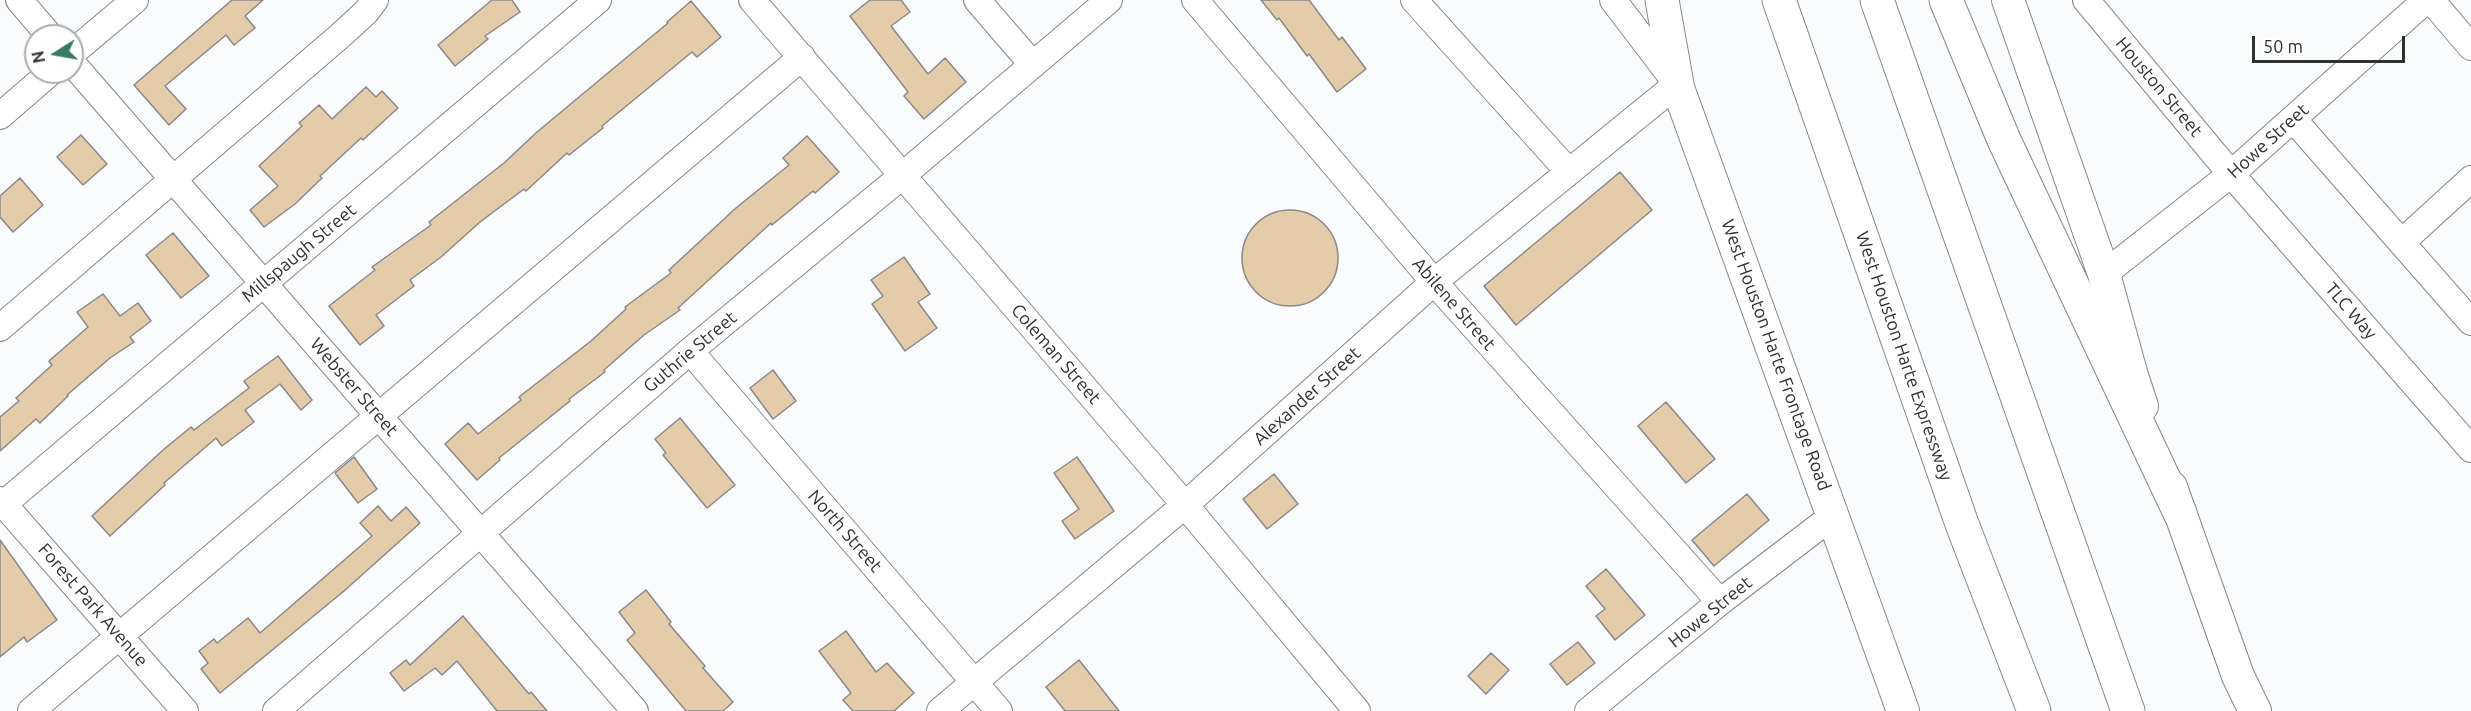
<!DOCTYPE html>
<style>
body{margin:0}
#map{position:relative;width:2471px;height:711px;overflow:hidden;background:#f9fbfd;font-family:Ubuntu,sans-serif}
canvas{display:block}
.north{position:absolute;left:24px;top:24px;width:60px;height:60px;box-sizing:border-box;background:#fff;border:2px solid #acacac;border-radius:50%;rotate:259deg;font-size:16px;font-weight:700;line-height:24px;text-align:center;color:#2f3030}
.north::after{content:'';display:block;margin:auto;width:21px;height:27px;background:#387968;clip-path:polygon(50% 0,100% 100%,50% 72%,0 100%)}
.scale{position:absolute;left:2252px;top:36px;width:153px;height:27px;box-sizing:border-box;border:3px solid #2f3030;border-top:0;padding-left:8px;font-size:18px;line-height:21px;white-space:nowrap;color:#2f3030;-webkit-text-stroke:4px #fff;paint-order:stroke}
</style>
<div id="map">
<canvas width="2471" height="711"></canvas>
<div class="north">N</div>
<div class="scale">50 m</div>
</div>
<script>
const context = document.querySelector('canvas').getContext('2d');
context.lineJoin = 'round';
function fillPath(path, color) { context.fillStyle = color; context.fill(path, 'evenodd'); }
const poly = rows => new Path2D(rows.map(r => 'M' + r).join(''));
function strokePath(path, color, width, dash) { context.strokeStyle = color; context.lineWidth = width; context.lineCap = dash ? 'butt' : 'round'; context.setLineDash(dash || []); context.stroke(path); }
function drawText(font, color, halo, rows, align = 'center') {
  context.font = font + ' Ubuntu,sans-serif'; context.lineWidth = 4.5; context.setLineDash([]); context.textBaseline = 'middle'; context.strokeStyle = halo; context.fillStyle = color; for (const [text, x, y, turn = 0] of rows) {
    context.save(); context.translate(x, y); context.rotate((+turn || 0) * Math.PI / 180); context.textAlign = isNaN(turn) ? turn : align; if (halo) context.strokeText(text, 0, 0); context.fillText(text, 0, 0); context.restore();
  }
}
const building = poly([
 [232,0,263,0,245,16,255,28,234,45,226,35,165,86,186,109,169,125,134,85,232,0],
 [492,0,512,0,520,12,485,36,488,39,455,66,438,45,492,0],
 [870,0,901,0,910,12,891,26,928,74,945,58,966,82,924,119,904,96,908,92,850,16,870,0],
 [1261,0,1309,0,1339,40,1342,37,1366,69,1337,92,1309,54,1307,56,1279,18,1277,20,1261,0],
 [691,1,721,37,697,57,692,52,602,126,603,128,569,155,567,153,526,191,524,189,480,222,441,257,410,280,414,286,376,315,384,326,360,345,329,306,375,270,372,267,431,225,429,222,504,163,537,132,668,23,667,22,691,1],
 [366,87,376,97,382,91,398,108,363,140,361,138,320,176,322,178,295,204,264,227,250,210,278,186,259,166,302,126,299,123,319,105,332,119,366,87],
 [81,135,107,164,83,185,57,157,81,135],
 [807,136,839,172,815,193,813,191,772,225,771,223,678,308,680,310,644,335,604,370,605,372,569,399,570,401,499,458,500,460,477,480,445,444,468,423,478,434,521,400,519,397,591,341,626,309,625,307,671,273,669,270,736,208,789,165,783,158,807,136],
 [1620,172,1652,210,1516,325,1484,286,1620,172],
 [20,178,43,205,13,232,0,217,0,196,20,178],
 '1242 258a48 48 0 1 1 96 0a48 48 0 1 1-96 0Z',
 [173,233,209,276,181,298,146,255,173,233],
 [904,257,930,294,918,302,937,328,905,351,872,304,883,296,871,280,904,257],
 [103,294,120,316,138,303,151,321,130,337,134,342,110,358,67,395,68,396,40,423,36,419,0,451,0,417,19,401,16,398,52,365,49,361,88,327,77,312,103,294],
 [278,356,312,400,301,410,280,384,245,410,254,422,222,446,216,438,164,483,165,485,110,536,92,516,163,450,191,427,194,430,249,388,244,381,278,356],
 [773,370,796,401,773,419,750,388,773,370],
 [1666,402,1715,459,1686,483,1638,426,1666,402],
 [680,418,735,485,707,508,663,455,666,453,655,439,680,418],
 [354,457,377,489,358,503,335,473,354,457],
 [1077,457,1114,511,1075,539,1062,521,1079,509,1054,473,1077,457],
 [1274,474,1298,504,1267,529,1243,499,1274,474],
 [1747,494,1769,520,1714,566,1692,540,1747,494],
 [378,506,391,521,406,507,420,523,344,591,220,693,201,669,208,663,199,651,214,639,217,643,248,618,260,633,372,536,360,523,378,506],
 [0,540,57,620,27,642,24,637,0,657,0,540],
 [1606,569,1645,615,1615,640,1596,616,1605,609,1586,586,1606,569],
 [646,590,671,622,669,624,705,666,703,668,733,702,723,711,686,711,627,640,635,633,619,612,646,590],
 [463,616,529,694,531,692,547,711,497,711,457,661,442,675,435,668,404,691,390,673,406,660,410,665,463,616],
 [846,631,876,672,887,663,914,693,894,711,853,711,843,700,851,693,819,651,846,631],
 [1578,642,1595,663,1567,685,1550,664,1578,642],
 [1491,653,1509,670,1486,694,1468,676,1491,653],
 [1079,660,1119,711,1065,711,1046,687,1079,660]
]);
fillPath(building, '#e4ccab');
strokePath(building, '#8b8987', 1.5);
const minor = poly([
 [19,0,50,36],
 [752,0,1185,505,1357,711],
 [977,0,1033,65],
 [1195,0,1434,282,1720,602],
 [1414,0,1569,172],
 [2086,0,2231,174,2471,449],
 [2431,0,2471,47],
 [72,53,135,0],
 [72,63,635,711],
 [0,116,51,72],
 [2293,119,2471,322],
 [2402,242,2471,179],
 [2104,274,2231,174,2426,0],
 [0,328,341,35,366,12,375,0],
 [690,351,999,711],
 [0,500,185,711],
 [0,507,598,0],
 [31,711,802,57],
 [276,711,690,351,903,175,1109,0],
 [940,711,1185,505,1434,282,1677,84,1613,0],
 [1588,711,1720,602,1834,515]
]);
const major = poly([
 [2008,0,2104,274,2132,376,2142,406],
 [1668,60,1903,711],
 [2171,487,2238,676,2255,711]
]);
const highway = poly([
 [1662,0,1677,84],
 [1779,0,1962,524,2034,711],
 [1877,0,2128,711],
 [1946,0,2004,140,2180,513]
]);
strokePath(minor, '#858789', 28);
strokePath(major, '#858789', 34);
strokePath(highway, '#858789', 35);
strokePath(minor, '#fff', 26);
strokePath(major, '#fff', 32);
strokePath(highway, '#fff', 33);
drawText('18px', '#2f3030', '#fff', [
 ["Houston Street",2159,87,50],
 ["Howe Street",2268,141,-42],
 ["Millspaugh Street",299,253,-40],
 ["Abilene Street",1454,304,49],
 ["TLC Way",2351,311,49],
 ["Guthrie Street",690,352,-40],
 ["Coleman Street",1056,354,49],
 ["West Houston Harte Frontage Road",1776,355,70],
 ["West Houston Harte Expressway",1904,356,71],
 ["Webster Street",354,387,49],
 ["Alexander Street",1307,396,-42],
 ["North Street",845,531,49],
 ["Forest Park Avenue",93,605,49],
 ["Howe Street",1710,612,-39]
]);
</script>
